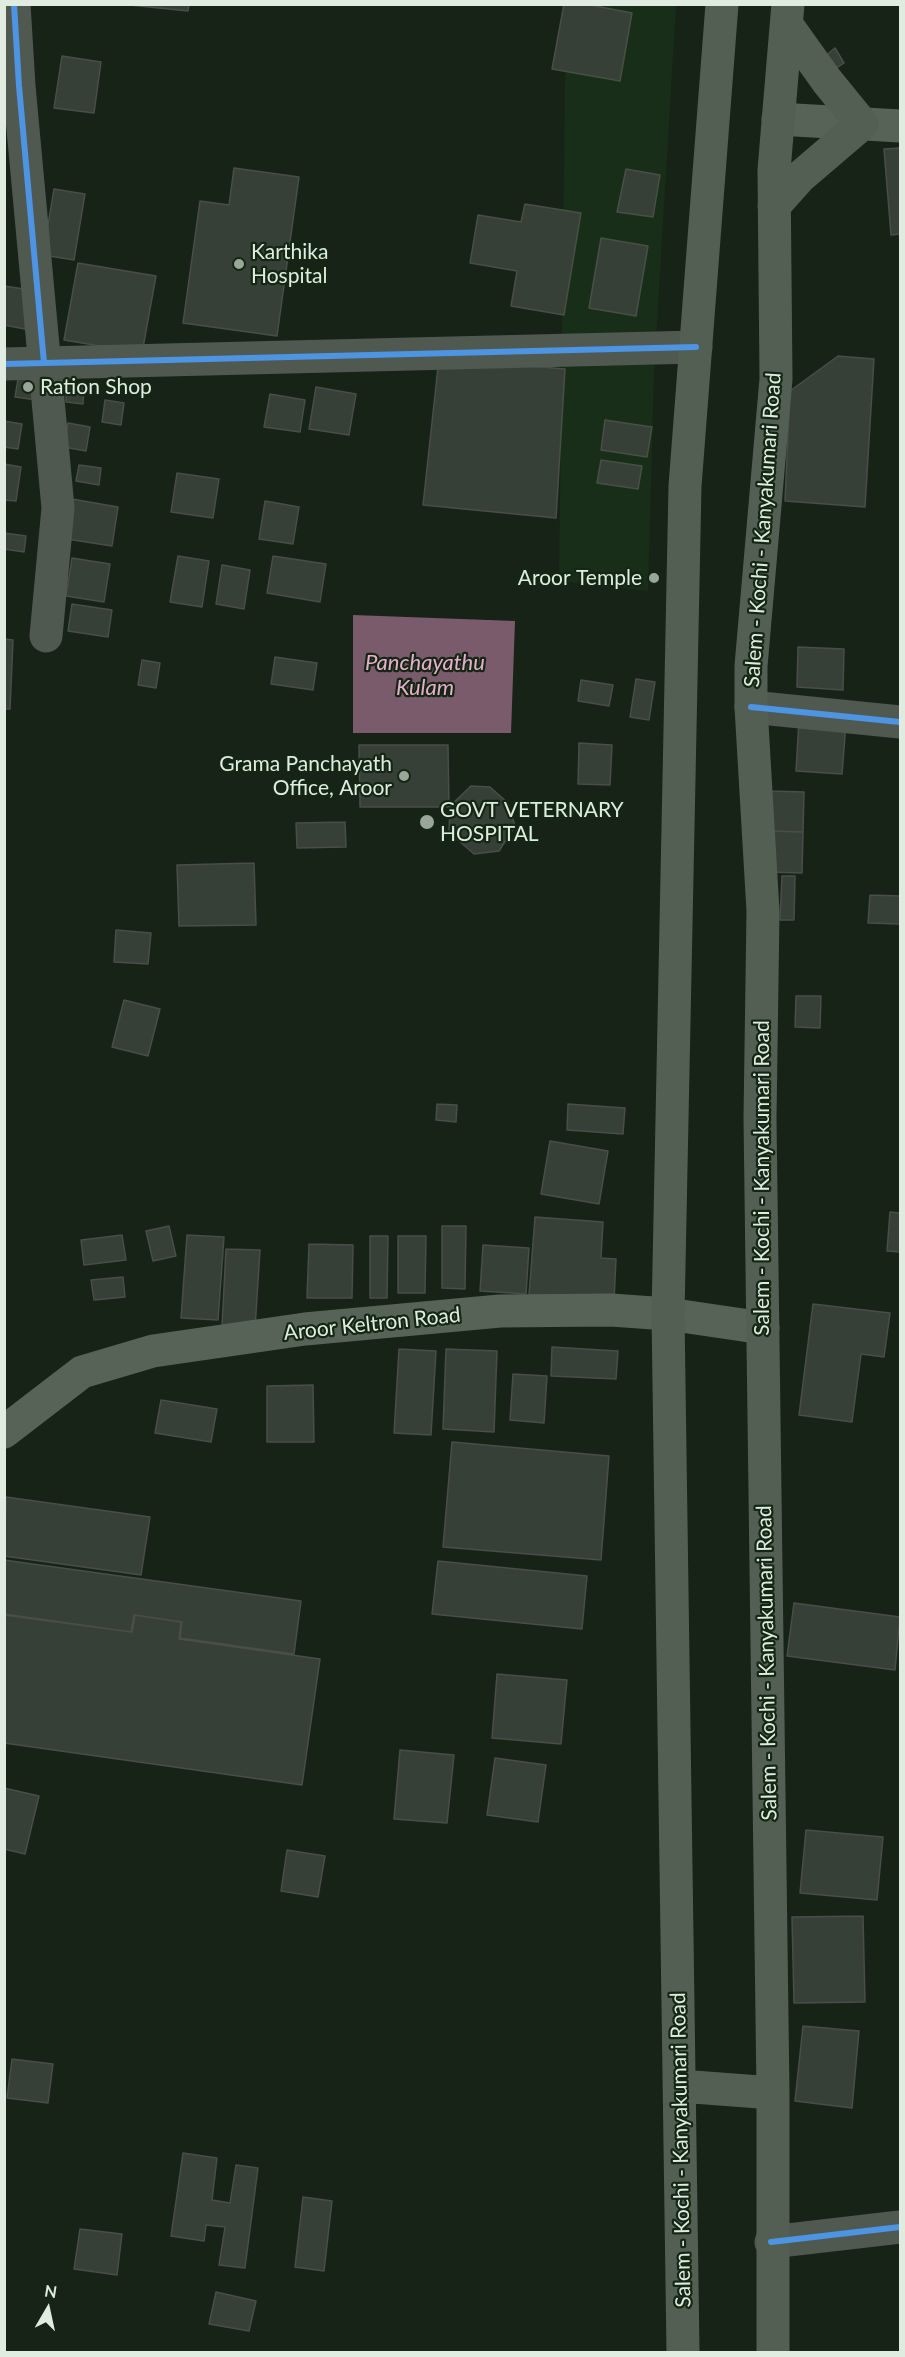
<!DOCTYPE html>
<style>
body{margin:0}
#map{position:relative;width:905px;height:2357px;overflow:hidden;background:#182318;font-family:Lato,sans-serif}
canvas{display:block}
.frame{position:absolute;inset:0;border:6px solid #e0ecdf;pointer-events:none}
.north{position:absolute;left:18px;top:2279px;width:60px;height:60px;-webkit-text-stroke:4px #142714;paint-order:stroke;rotate:9deg;font-size:16px;font-weight:700;line-height:24px;text-align:center;color:#e0ecdf}
.north::after{content:'';display:block;margin:auto;width:21px;height:27px;background:#e0ecdf;clip-path:polygon(50% 0,100% 100%,50% 72%,0 100%)}
</style>
<div id="map">
<canvas width="905" height="2357"></canvas>
<div class="frame"></div>
<div class="north">N</div>
</div>
<script>
const context = document.querySelector('canvas').getContext('2d');
context.lineJoin = 'round';
function fillPath(path, color) { context.fillStyle = color; context.fill(path, 'evenodd'); }
const poly = rows => new Path2D(rows.map(r => 'M' + r).join(''));
function strokePath(path, color, width, dash) { context.strokeStyle = color; context.lineWidth = width; context.lineCap = dash ? 'butt' : 'round'; context.setLineDash(dash || []); context.stroke(path); }
function drawText(font, color, halo, rows, align = 'center') {
  context.font = font + ' Lato,sans-serif'; context.lineWidth = 4.5; context.setLineDash([]); context.textBaseline = 'middle'; context.strokeStyle = halo; context.fillStyle = color; for (const [text, x, y, turn = 0] of rows) {
    context.save(); context.translate(x, y); context.rotate((+turn || 0) * Math.PI / 180); context.textAlign = isNaN(turn) ? turn : align; if (halo) context.strokeText(text, 0, 0); context.fillText(text, 0, 0); context.restore();
  }
}
fillPath(poly([
 [566,5,676,5,654,374,648,591,559,581]
]), '#182e18');
fillPath(poly([
 [353,615,515,621,511,733,353,733]
]), '#795b6b');
const building = poly([
 [120,4,189,4,188,11,120,4],
 [564,4,585,4,632,13,620,81,552,69,564,4],
 [835,48,844,63,835,69,825,56,835,48],
 [62,56,101,62,94,113,54,108,62,56],
 [900,148,900,234,891,235,884,149,900,148],
 [234,168,299,177,277,336,183,323,200,201,229,205,234,168],
 [626,169,660,175,653,217,617,212,626,169],
 [54,189,85,194,74,260,43,255,54,189],
 [525,204,581,213,564,315,511,306,517,271,470,263,478,215,521,222,525,204],
 [601,238,648,246,636,316,589,308,601,238],
 [78,263,156,276,142,353,64,340,78,263],
 [4,286,31,290,25,329,4,325,4,286],
 [838,356,874,359,865,507,785,501,790,391,838,356],
 [439,358,565,369,556,518,423,505,439,358],
 [19,373,41,376,37,400,15,397,19,373],
 [66,383,84,385,83,404,66,402,66,383],
 [316,387,356,394,349,435,309,429,316,387],
 [270,394,305,400,300,432,264,427,270,394],
 [105,400,124,403,121,425,102,422,105,400],
 [605,420,652,427,647,457,601,450,605,420],
 [4,421,22,424,18,449,4,447,4,421],
 [68,423,90,427,86,451,64,447,68,423],
 [601,460,642,466,638,489,597,483,601,460],
 [4,464,21,467,16,501,4,500,4,464],
 [79,465,101,468,99,485,76,481,79,465],
 [177,473,219,479,213,518,171,512,177,473],
 [66,498,118,507,112,546,60,538,66,498],
 [265,501,299,507,293,544,259,539,265,501],
 [4,533,26,536,24,552,4,549,4,533],
 [178,556,209,561,202,607,170,602,178,556],
 [273,556,326,564,320,602,267,593,273,556],
 [72,558,110,564,104,602,66,596,72,558],
 [222,565,250,570,244,609,216,604,222,565],
 [72,604,112,610,108,637,68,631,72,604],
 [4,639,13,640,10,709,4,709,4,639],
 [798,647,844,649,843,690,797,687,798,647],
 [275,657,317,663,313,690,271,684,275,657],
 [142,660,160,663,156,688,138,685,142,660],
 [636,679,655,682,649,720,630,717,636,679],
 [581,680,613,685,609,706,578,701,581,680],
 [799,720,846,723,842,774,796,771,799,720],
 [579,743,612,745,610,785,578,784,579,743],
 [359,745,448,745,449,807,360,807,359,745],
 [471,786,490,787,508,803,515,826,499,851,474,854,449,832,450,806,471,786],
 [771,791,804,792,803,832,769,831,771,791],
 [345,822,346,847,297,848,296,823,345,822],
 [769,831,803,832,802,873,768,872,769,831],
 [254,863,256,925,179,926,177,865,254,863],
 [782,876,795,876,794,920,780,920,782,876],
 [870,895,900,896,900,924,868,923,870,895],
 [116,930,151,933,148,964,114,962,116,930],
 [796,996,821,996,820,1028,795,1027,796,996],
 [124,1000,160,1009,148,1056,112,1047,124,1000],
 [437,1104,457,1105,456,1122,436,1120,437,1104],
 [568,1104,625,1108,623,1134,567,1130,568,1104],
 [550,1141,608,1151,599,1204,541,1194,550,1141],
 [890,1212,900,1213,900,1252,887,1251,890,1212],
 [535,1217,603,1222,601,1258,616,1259,614,1301,529,1295,535,1217],
 [169,1226,176,1256,153,1261,146,1231,169,1226],
 [442,1226,466,1226,465,1289,442,1288,442,1226],
 [122,1235,126,1260,84,1265,81,1240,122,1235],
 [187,1235,224,1237,218,1320,181,1318,187,1235],
 [370,1236,388,1236,387,1298,370,1298,370,1236],
 [398,1236,426,1236,425,1293,398,1293,398,1236],
 [309,1244,353,1245,352,1298,307,1298,309,1244],
 [483,1245,529,1248,526,1294,480,1291,483,1245],
 [226,1249,260,1250,255,1329,222,1326,226,1249],
 [123,1277,125,1297,94,1300,91,1280,123,1277],
 [813,1304,890,1313,884,1357,861,1354,852,1422,799,1415,813,1304],
 [552,1347,618,1351,616,1379,551,1376,552,1347],
 [399,1349,436,1351,431,1435,394,1433,399,1349],
 [446,1349,497,1351,494,1432,443,1429,446,1349],
 [513,1374,547,1376,544,1423,510,1420,513,1374],
 [313,1385,314,1442,267,1442,267,1386,313,1385],
 [161,1400,217,1409,211,1442,155,1433,161,1400],
 [452,1442,609,1456,601,1560,443,1547,452,1442],
 [6,1497,150,1517,141,1575,4,1556,6,1497],
 [4,1560,301,1601,294,1654,180,1638,182,1622,134,1615,131,1632,4,1614,4,1560],
 [438,1561,587,1576,582,1629,432,1614,438,1561],
 [794,1603,900,1617,895,1670,787,1656,794,1603],
 [4,1615,132,1632,135,1615,181,1622,179,1639,320,1659,302,1785,4,1743,4,1615],
 [497,1674,567,1680,561,1744,492,1738,497,1674],
 [400,1750,454,1755,447,1823,394,1819,400,1750],
 [495,1758,546,1765,538,1822,487,1815,495,1758],
 [4,1788,39,1796,25,1854,4,1849,4,1788],
 [806,1830,883,1837,877,1900,800,1893,806,1830],
 [287,1850,325,1856,318,1897,281,1891,287,1850],
 [863,1916,865,2002,794,2003,792,1917,863,1916],
 [803,2026,859,2031,852,2108,795,2101,803,2026],
 [12,2059,53,2064,48,2103,7,2098,12,2059],
 [183,2153,217,2158,212,2200,230,2203,236,2165,258,2168,245,2268,219,2265,225,2227,206,2225,204,2241,171,2236,183,2153],
 [303,2197,332,2201,324,2271,295,2267,303,2197],
 [80,2229,122,2234,117,2275,74,2269,80,2229],
 [216,2292,256,2301,249,2331,209,2324,216,2292]
]);
fillPath(building, '#374037');
strokePath(building, '#474f46', 1.5);
strokePath(poly([
 [14,4,19,86,58,508,46,636],
 [4,364,696,347],
 [751,707,900,722],
 [771,2242,900,2227]
]), '#505950', 33);
strokePath(poly([
 [778,119,900,126],
 [4,1432,82,1372,153,1351,305,1329,500,1311,611,1310,668,1314,763,1328]
]), '#576357', 33);
strokePath(poly([
 [774,206,800,177,862,124,827,81,787,25],
 [680,2086,773,2093],
 [683,2352,668,1314,685,486,722,4],
 [773,2352,773,2093,760,1118,763,911,751,707,751,666,776,379,774,170,788,4]
]), '#535f53', 33);
strokePath(poly([
 [14,4,19,86,44,363],
 [4,364,696,347],
 [751,707,900,722],
 [771,2242,900,2227]
]), '#4d94e3', 6);
for (const [x, y, r, color] of [
 [239,264,6,"#9aa699"],
 [28,387,6,"#9aa699"],
 [654,578,6,"#9aa699"],
 [404,776,6,"#9aa699"],
 [427,822,8,"#9aa699"]
]) { const dot = new Path2D(); dot.arc(x, y, r, 0, 2 * Math.PI); context.fillStyle = color; context.fill(dot); strokePath(dot, '#142714', 2); }
drawText('21px', '#e0ecdf', '#142714', [
 ["Karthika",251,252],
 ["Hospital",251,276],
 ["Ration Shop",40,387],
 ["Aroor Temple",642,578,"right"],
 ["Grama Panchayath",392,764,"right"],
 ["Office, Aroor",392,788,"right"],
 ["GOVT VETERNARY",440,810],
 ["HOSPITAL",440,834]
], 'left');
drawText('21px', '#e0ecdf', '#142714', [
 ["Salem - Kochi - Kanyakumari Road",763,530,-86],
 ["Salem - Kochi - Kanyakumari Road",762,1178,-90],
 ["Aroor Keltron Road",372,1324,-6],
 ["Salem - Kochi - Kanyakumari Road",767,1663,-91],
 ["Salem - Kochi - Kanyakumari Road",681,2150,-91]
]);
drawText('italic 22px', '#e9aece', '#142714', [
 ["Panchayathu",425,663],
 ["Kulam",425,688]
]);
</script>
